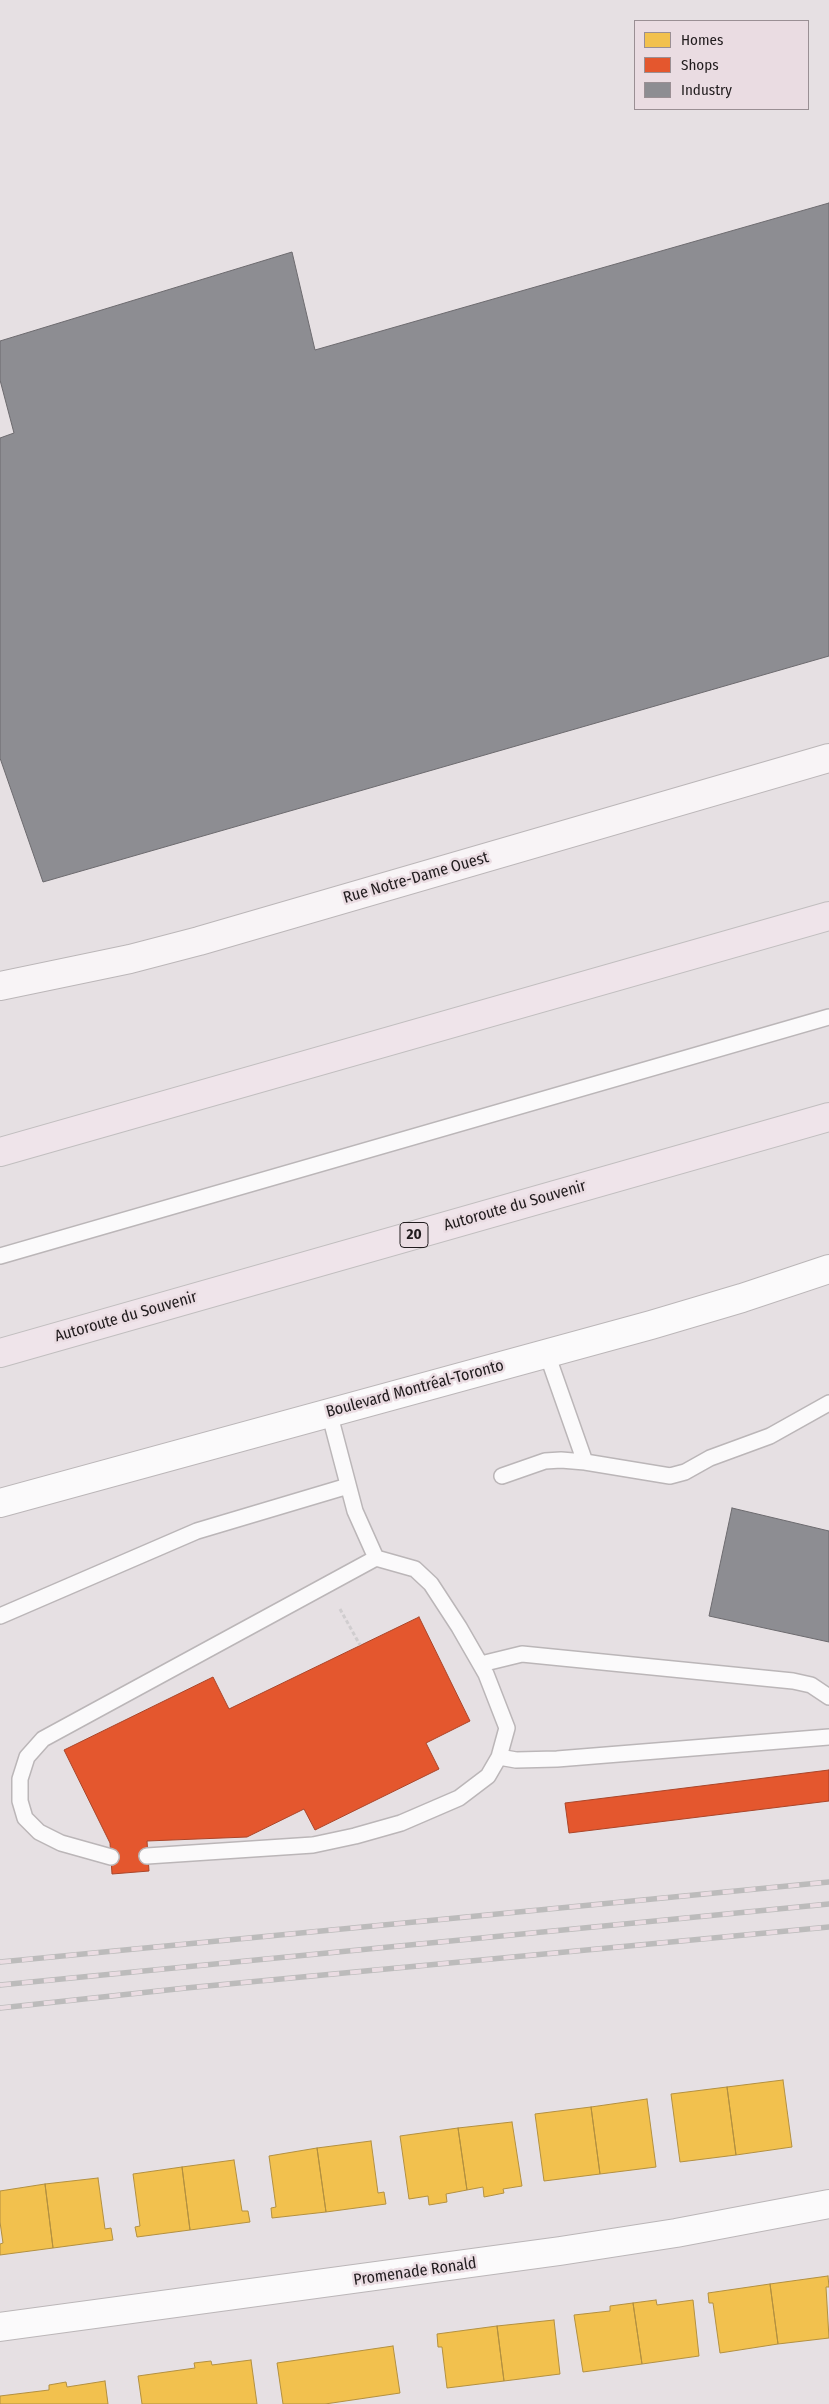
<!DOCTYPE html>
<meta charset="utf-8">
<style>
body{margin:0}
#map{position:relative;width:829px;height:2404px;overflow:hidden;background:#e6e0e3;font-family:"Fira Sans Condensed",sans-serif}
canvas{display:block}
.legend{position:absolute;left:634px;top:20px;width:175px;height:90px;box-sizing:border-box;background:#eadce2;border:1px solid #9a8f94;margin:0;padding:6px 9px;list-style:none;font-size:15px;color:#211c1e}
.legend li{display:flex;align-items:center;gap:10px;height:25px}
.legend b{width:25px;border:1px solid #9a8f94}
</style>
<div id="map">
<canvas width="829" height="2404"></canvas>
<ul class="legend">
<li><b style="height:14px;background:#f2c14e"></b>Homes</li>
<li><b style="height:14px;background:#e4572e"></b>Shops</li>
<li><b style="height:14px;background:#8d8d92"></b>Industry</li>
</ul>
</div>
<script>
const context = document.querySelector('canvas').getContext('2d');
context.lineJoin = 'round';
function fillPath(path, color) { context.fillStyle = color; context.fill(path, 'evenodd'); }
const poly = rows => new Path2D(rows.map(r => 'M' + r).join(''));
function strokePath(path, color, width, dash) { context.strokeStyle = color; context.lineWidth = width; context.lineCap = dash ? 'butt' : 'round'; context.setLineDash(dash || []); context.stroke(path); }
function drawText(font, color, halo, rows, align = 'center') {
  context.font = font + ' "Fira Sans Condensed",sans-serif'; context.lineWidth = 5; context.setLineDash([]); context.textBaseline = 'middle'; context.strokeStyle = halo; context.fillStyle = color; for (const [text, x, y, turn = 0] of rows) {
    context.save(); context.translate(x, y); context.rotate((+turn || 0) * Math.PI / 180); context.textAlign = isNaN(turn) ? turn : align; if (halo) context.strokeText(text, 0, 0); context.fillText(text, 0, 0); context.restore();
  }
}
const homes = poly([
 [783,2080,792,2147,736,2155,727,2087,783,2080],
 [727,2087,736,2155,680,2162,671,2094,727,2087],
 [647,2099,656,2167,600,2174,591,2107,647,2099],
 [591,2107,600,2174,544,2181,535,2114,591,2107],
 [512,2122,522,2186,503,2189,504,2193,484,2197,483,2187,467,2190,458,2128,512,2122],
 [458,2128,467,2190,446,2194,447,2202,429,2205,428,2196,409,2199,400,2136,458,2128],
 [371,2141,378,2193,384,2192,386,2204,326,2212,317,2148,371,2141],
 [317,2148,326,2212,272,2218,271,2208,276,2207,269,2156,317,2148],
 [234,2160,242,2211,248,2211,250,2222,190,2230,182,2167,234,2160],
 [182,2167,190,2230,137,2237,135,2227,140,2226,133,2174,182,2167],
 [98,2178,105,2229,111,2228,113,2240,53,2248,45,2184,98,2178],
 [45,2184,53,2248,0,2255,0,2244,3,2243,0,2222,0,2191,45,2184],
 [828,2276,829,2287,826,2287,829,2338,778,2344,770,2284,828,2276],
 [770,2284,778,2344,720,2353,713,2303,709,2303,708,2293,770,2284],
 [656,2300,657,2305,693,2300,699,2356,642,2364,633,2303,656,2300],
 [633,2303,642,2364,583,2372,574,2315,610,2311,610,2306,633,2303],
 [554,2320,560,2374,504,2381,497,2326,554,2320],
 [497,2326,504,2381,447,2388,442,2347,438,2347,437,2334,497,2326],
 [393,2346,400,2393,325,2404,283,2404,277,2363,393,2346],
 [251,2360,257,2404,142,2404,138,2376,195,2368,194,2363,211,2361,212,2365,251,2360],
 [105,2381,108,2404,0,2404,0,2396,49,2390,49,2385,66,2382,67,2387,105,2381]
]);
fillPath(homes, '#f2c14e');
strokePath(homes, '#b39040', 1);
const shops = poly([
 [419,1617,470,1721,426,1743,439,1769,315,1830,304,1809,247,1837,147,1841,149,1871,112,1874,110,1843,64,1750,213,1677,229,1709,419,1617],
 [829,1770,829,1801,569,1833,565,1803,829,1770]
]);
fillPath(shops, '#e4572e');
strokePath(shops, '#aa4529', 1);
const industry = poly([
 [829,203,829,656,43,882,0,758,0,438,14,433,0,380,0,341,292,252,315,350,829,203],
 [732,1508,829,1531,829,1642,709,1616,732,1508]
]);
fillPath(industry, '#8d8d92');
strokePath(industry, '#6d6b6f', 1);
const service = poly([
 [0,1256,829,1017],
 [547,1354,585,1462,670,1476,685,1472,710,1458,770,1436,829,1403],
 [502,1476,545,1461,561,1460,585,1462],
 [0,1616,197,1531,348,1486],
 [481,1664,522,1654,793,1681,811,1685,829,1697],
 [499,1757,516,1760,557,1759,829,1737],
 [147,1856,313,1845,355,1836,401,1823,459,1798,488,1776,499,1757,507,1728,486,1674,459,1627,431,1584,415,1569,376,1558],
 [111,1857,61,1843,39,1832,25,1818,20,1801,20,1779,27,1757,43,1739,376,1558,355,1511,329,1412]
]);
const minor = poly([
 [0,1503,651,1325,742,1298,829,1269],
 [0,2327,560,2251,676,2233,829,2204]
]);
const secondary = poly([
 [0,986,130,959,199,941,829,758]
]);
const motorway = poly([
 [0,1152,829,916],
 [0,1353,829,1117]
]);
strokePath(service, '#bbb6b8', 18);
strokePath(minor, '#bbb6b8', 30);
strokePath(secondary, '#bbb6b8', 30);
strokePath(motorway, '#c1bebf', 30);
strokePath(poly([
 [340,1609,360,1645]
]), '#d0cdcf', 3, [4, 2.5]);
strokePath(service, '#fbfafb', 15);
strokePath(minor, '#fbfafb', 28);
strokePath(secondary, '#f8f4f6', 28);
strokePath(motorway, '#efe4ea', 28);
const rail = poly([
 [0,1962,829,1882],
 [0,1985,829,1904],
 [0,2008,186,1988,829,1927]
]);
strokePath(rail, '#bcbbbb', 5.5);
strokePath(rail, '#eadce2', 4, [11]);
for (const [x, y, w] of [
 [414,1235,28]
]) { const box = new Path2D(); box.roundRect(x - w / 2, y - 12.5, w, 25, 4); context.fillStyle = '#eadce2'; context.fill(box); strokePath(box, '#211c1e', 1); }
drawText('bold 15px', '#211c1e', null, [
 ["20",414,1235]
]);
drawText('16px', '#211c1e', '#eadce2', [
 ["Rue Notre-Dame Ouest",416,878,-16],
 ["Autoroute du Souvenir",515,1206,-16],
 ["Autoroute du Souvenir",126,1317,-16],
 ["Boulevard Montréal-Toronto",415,1389,-15],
 ["Promenade Ronald",415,2272,-8]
]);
</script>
